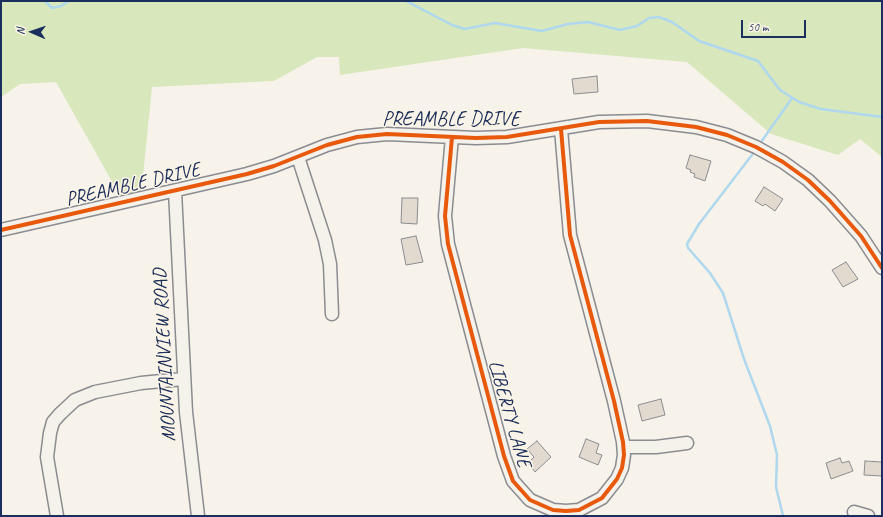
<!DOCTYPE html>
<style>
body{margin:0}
#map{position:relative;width:883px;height:517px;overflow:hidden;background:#f7f3ea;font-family:Caveat,sans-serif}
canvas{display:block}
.frame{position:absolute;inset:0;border:2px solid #1b2f5e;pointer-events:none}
.north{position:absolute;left:12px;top:12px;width:40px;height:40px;-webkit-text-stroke:3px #fcf5e5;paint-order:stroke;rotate:272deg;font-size:11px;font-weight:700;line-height:16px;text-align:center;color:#1b2f5e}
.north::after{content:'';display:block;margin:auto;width:14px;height:18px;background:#1b2f5e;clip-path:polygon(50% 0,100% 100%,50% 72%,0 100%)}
.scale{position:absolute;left:741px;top:20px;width:65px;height:18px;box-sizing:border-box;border:2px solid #1b2f5e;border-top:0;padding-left:5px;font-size:12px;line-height:14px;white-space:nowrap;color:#1b2f5e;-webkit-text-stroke:3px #fcf5e5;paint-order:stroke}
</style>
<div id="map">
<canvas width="883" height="517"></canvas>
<div class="frame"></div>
<div class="north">N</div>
<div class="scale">50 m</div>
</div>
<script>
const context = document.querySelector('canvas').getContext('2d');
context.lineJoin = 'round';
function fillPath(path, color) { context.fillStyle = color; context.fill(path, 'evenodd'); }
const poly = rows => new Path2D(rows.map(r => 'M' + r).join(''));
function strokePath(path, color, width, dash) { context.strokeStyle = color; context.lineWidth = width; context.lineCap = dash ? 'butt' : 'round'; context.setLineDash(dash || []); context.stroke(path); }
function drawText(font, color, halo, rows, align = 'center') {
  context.font = font + ' Caveat,sans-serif'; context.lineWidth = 3; context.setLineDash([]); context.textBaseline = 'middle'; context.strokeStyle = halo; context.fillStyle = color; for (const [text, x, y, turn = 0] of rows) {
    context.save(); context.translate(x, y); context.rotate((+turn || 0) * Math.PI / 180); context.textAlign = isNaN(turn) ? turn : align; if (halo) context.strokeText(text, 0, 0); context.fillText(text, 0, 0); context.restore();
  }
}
fillPath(poly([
 [1,1,882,1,882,157,860,139,838,155,771,134,687,62,523,48,340,75,339,57,317,57,274,81,152,87,141,196,123,201,56,82,20,84,1,97]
]), '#d8e7bc');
strokePath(poly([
 [45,1,52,8,61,6,69,1],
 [406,1,452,25,465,29,495,23,542,31,568,24,588,22,620,30,637,26,649,18,659,17,672,22,699,41,758,61,780,90,799,102,821,109,882,117],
 [759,145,792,98],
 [755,151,699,224,687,244,688,248,710,273,723,293,744,359,770,426,777,455,776,487,783,516]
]), '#afd7ee', 2.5);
const building = poly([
 [597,76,598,92,574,94,572,79,597,76],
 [690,155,711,161,705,181,694,177,695,174,690,172,691,170,686,168,690,155],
 [764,187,783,199,775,211,765,204,763,206,755,201,764,187],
 [402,198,418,198,417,224,401,223,402,198],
 [416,236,423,262,406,265,401,239,416,236],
 [846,262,858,279,843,287,832,270,846,262],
 [661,399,665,415,642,421,638,405,661,399],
 [586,439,599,444,596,453,602,455,598,465,579,457,586,439],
 [537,441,551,457,535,472,528,463,534,457,527,449,537,441],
 [840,458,842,463,849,461,853,471,831,479,826,463,840,458],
 [865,461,882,462,882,476,864,475,865,461]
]);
fillPath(building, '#e2dacf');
strokePath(building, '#8a8c91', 1);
const minor = poly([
 [452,137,445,216,448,244,504,456,513,481,530,500,553,510,566,511,579,510,602,498,617,479,622,468,624,455,623,442,614,401,570,235,561,129],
 [298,157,325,240,330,264,332,314],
 [175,191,186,412,198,516],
 [1,230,247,174,274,166,327,145,357,137,387,134,476,138,507,137,599,122,647,121,696,127,727,135,756,147,783,162,808,180,830,201,861,236,882,268],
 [624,447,656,447,687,443],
 [854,512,868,516],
 [57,516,47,457,50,433,53,422,60,414,75,400,95,392,141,383,183,379]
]);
strokePath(minor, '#8a8c91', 15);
strokePath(minor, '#f5f2ec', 12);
strokePath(poly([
 [452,137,445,216,448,244,504,456,513,481,530,500,553,510,566,511,579,510,602,498,617,479,622,468,624,455,623,442,614,401,570,235,561,129],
 [1,230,247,174,274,166,327,145,357,137,387,134,476,138,507,137,599,122,647,121,696,127,727,135,756,147,783,162,808,180,830,201,861,236,882,268]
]), '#e8590c', 4);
drawText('20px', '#1b2f5e', '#fcf5e5', [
 ["PREAMBLE DRIVE",451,120],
 ["PREAMBLE DRIVE",133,185,-13],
 ["MOUNTAINVIEW ROAD",165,355,-93],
 ["LIBERTY LANE",509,414,74]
]);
</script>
